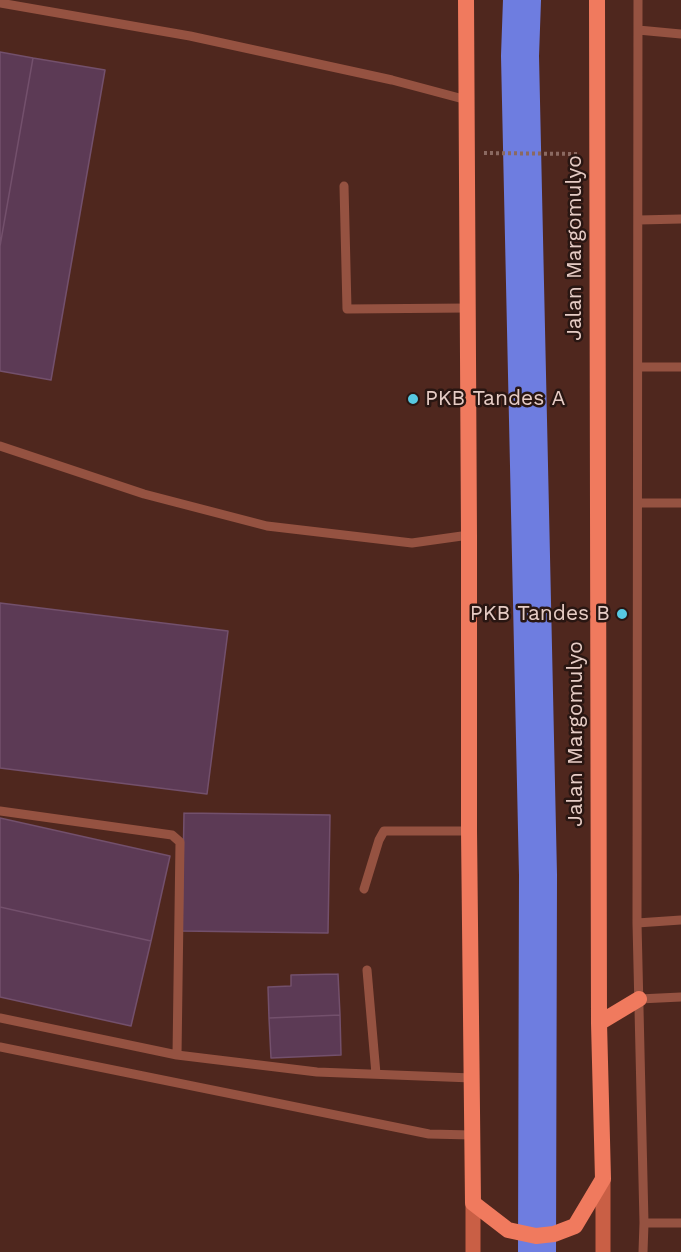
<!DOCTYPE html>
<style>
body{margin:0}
canvas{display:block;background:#4f271e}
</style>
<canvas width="681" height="1252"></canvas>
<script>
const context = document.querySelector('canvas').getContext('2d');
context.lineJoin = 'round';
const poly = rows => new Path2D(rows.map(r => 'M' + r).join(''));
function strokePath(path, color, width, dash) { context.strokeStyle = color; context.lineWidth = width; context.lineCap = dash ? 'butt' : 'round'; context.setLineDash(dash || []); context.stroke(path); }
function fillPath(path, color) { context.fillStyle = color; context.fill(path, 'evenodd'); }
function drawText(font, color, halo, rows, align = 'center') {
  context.font = font + ' "Work Sans",sans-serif'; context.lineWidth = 5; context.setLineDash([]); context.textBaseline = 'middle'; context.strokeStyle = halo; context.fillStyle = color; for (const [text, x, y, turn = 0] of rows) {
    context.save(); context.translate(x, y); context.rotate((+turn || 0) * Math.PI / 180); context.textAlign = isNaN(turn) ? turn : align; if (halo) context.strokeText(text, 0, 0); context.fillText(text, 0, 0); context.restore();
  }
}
strokePath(poly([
 [522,0,520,56,538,875,537,1252]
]), '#6e7de0', 38);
const building = poly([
 [0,52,33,58,0,246,0,52],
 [33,58,105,70,51,380,0,371,0,246,33,58],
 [0,603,228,631,207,794,0,768,0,603],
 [184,813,330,815,328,933,182,931,184,813],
 [0,818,170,856,151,941,0,907,0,818],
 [0,907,151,941,131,1026,0,997,0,907],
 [338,974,340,1015,269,1018,268,987,291,986,291,975,338,974],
 [340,1015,341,1055,271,1058,269,1018,340,1015]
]);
fillPath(building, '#5c3a55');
strokePath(building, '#73506c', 1.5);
strokePath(poly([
 [484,153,579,154]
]), '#8b6961', 4, [3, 3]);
strokePath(poly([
 [638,0,637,923,644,1223,643,1252],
 [0,3,190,36,392,80,467,100],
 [638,30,681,34],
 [344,186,347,309,468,308],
 [639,220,681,219],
 [639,367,681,367],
 [0,446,144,494,267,526,412,543,469,535],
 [639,503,681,503],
 [0,811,172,835,180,842,177,1055,317,1072,472,1078],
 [364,889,379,840,384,831,469,831],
 [637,923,681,920],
 [367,970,376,1074],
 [639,999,681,997],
 [0,1018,177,1055],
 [0,1047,429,1134,472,1135],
 [644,1223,681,1223]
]), '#955241', 9);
strokePath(poly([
 [603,1179,603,1252],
 [473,1252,473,1203]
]), '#c95f45', 15);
strokePath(poly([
 [466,0,469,535,469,831,473,1203,508,1230,536,1236,554,1234,575,1226,603,1179,599,1023,597,0],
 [599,1023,639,999]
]), '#f07a5e', 16);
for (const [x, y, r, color] of [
 [413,399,6,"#57c9e2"],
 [622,614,6,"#57c9e2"]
]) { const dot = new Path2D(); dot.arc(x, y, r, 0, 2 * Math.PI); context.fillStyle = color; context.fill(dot); strokePath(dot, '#291612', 2); }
drawText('21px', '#e6ccc5', '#291612', [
 ["Jalan Margomulyo",575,248,-90],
 ["Jalan Margomulyo",576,734,-90]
]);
drawText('21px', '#e6ccc5', '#291612', [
 ["PKB Tandes A",425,399],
 ["PKB Tandes B",610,614,"right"]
], 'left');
</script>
